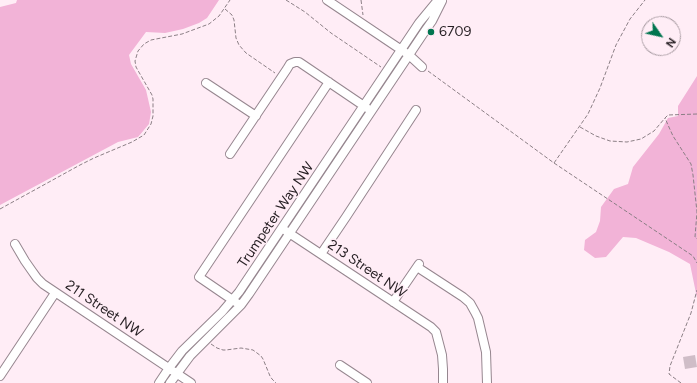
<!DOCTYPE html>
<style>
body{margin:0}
#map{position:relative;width:697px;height:383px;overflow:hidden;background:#ffedf6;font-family:Figtree,sans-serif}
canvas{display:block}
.north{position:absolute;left:641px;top:16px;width:40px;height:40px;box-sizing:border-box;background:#ffedf6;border:1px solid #a89ba2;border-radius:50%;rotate:124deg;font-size:11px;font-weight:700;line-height:16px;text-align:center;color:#261f23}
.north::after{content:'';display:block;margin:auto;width:14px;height:18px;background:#00754f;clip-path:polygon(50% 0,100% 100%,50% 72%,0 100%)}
</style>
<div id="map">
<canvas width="697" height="383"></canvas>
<div class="north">N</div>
</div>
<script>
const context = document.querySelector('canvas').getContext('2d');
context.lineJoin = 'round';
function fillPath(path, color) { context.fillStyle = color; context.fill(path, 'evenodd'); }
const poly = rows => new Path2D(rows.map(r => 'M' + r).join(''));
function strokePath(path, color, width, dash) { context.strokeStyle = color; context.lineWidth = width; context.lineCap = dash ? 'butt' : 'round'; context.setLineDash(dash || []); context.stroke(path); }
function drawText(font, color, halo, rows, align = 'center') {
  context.font = font + ' Figtree,sans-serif'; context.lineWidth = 3; context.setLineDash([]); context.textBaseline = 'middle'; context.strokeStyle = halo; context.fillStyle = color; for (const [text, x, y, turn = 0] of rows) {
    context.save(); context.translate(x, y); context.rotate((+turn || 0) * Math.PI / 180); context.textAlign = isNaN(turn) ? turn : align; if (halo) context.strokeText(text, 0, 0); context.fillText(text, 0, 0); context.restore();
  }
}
fillPath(poly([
 [17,0,219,0,207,18,199,23,183,29,165,33,146,32,129,55,131,64,146,90,151,112,149,124,138,137,118,142,0,205,0,7,16,3],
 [697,76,697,298,690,264,669,252,636,238,623,237,606,257,595,258,584,250,585,240,596,232,600,221,601,207,614,189,628,184,633,167,659,134,668,118,678,116,678,106]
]), '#f2b3d7');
fillPath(poly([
 [695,355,697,367,685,369,683,357]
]), '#cfbdc7');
const minor = poly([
 [327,0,409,55,422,67],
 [206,83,256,116],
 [230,154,287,69,290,64,295,62,299,62,302,64,367,108],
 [286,231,431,327,436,332,442,355,443,369,443,383],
 [15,244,25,261,32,271,37,278,43,284,191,383],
 [321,254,346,217,416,110],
 [417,267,463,297,470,303,475,312,478,318,486,352,487,383],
 [393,302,419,264],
 [237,303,199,277,329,82],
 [340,365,367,383],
 [0,376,55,293],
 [159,383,169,368,182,351,222,312,239,292,419,23,438,0],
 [170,383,190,356,241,305,249,294,425,31,432,21,442,1]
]);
strokePath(minor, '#96868f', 10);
strokePath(poly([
 [286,0,305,12,331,33,381,67],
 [361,0,363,15],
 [225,9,232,15,234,20,236,38,239,45,246,53,275,73],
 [428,71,554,163,693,256,697,263],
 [697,114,668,115,665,118,668,125,673,136,691,164,693,175,697,212,695,237,697,239],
 [580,127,596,136,610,141,627,142,641,139,654,131,665,118],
 [554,163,588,114,600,88,616,45,630,19,645,0],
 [0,209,80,165,94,158,132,142,144,135,151,124,153,116,153,99,152,95,136,67,135,61,138,51,144,44,151,40,182,34,209,24,219,16,230,0],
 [211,344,217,348,223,350,226,350,241,348,253,350,261,356,263,359,270,376,272,379,276,383],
 [681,383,669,374,670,366,691,313,697,290]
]), '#8b7f85', 1, [4, 2]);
strokePath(minor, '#fff', 8);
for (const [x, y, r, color] of [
 [431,32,4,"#00754f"]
]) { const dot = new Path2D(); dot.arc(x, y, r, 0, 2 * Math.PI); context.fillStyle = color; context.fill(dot); strokePath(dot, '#ffedf6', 1.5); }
drawText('14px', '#261f23', '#ffedf6', [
 ["6709",439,32]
], 'left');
drawText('14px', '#261f23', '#ffedf6', [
 ["Trumpeter Way NW",276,215,-56],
 ["213 Street NW",367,269,34],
 ["211 Street NW",104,309,34]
]);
</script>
